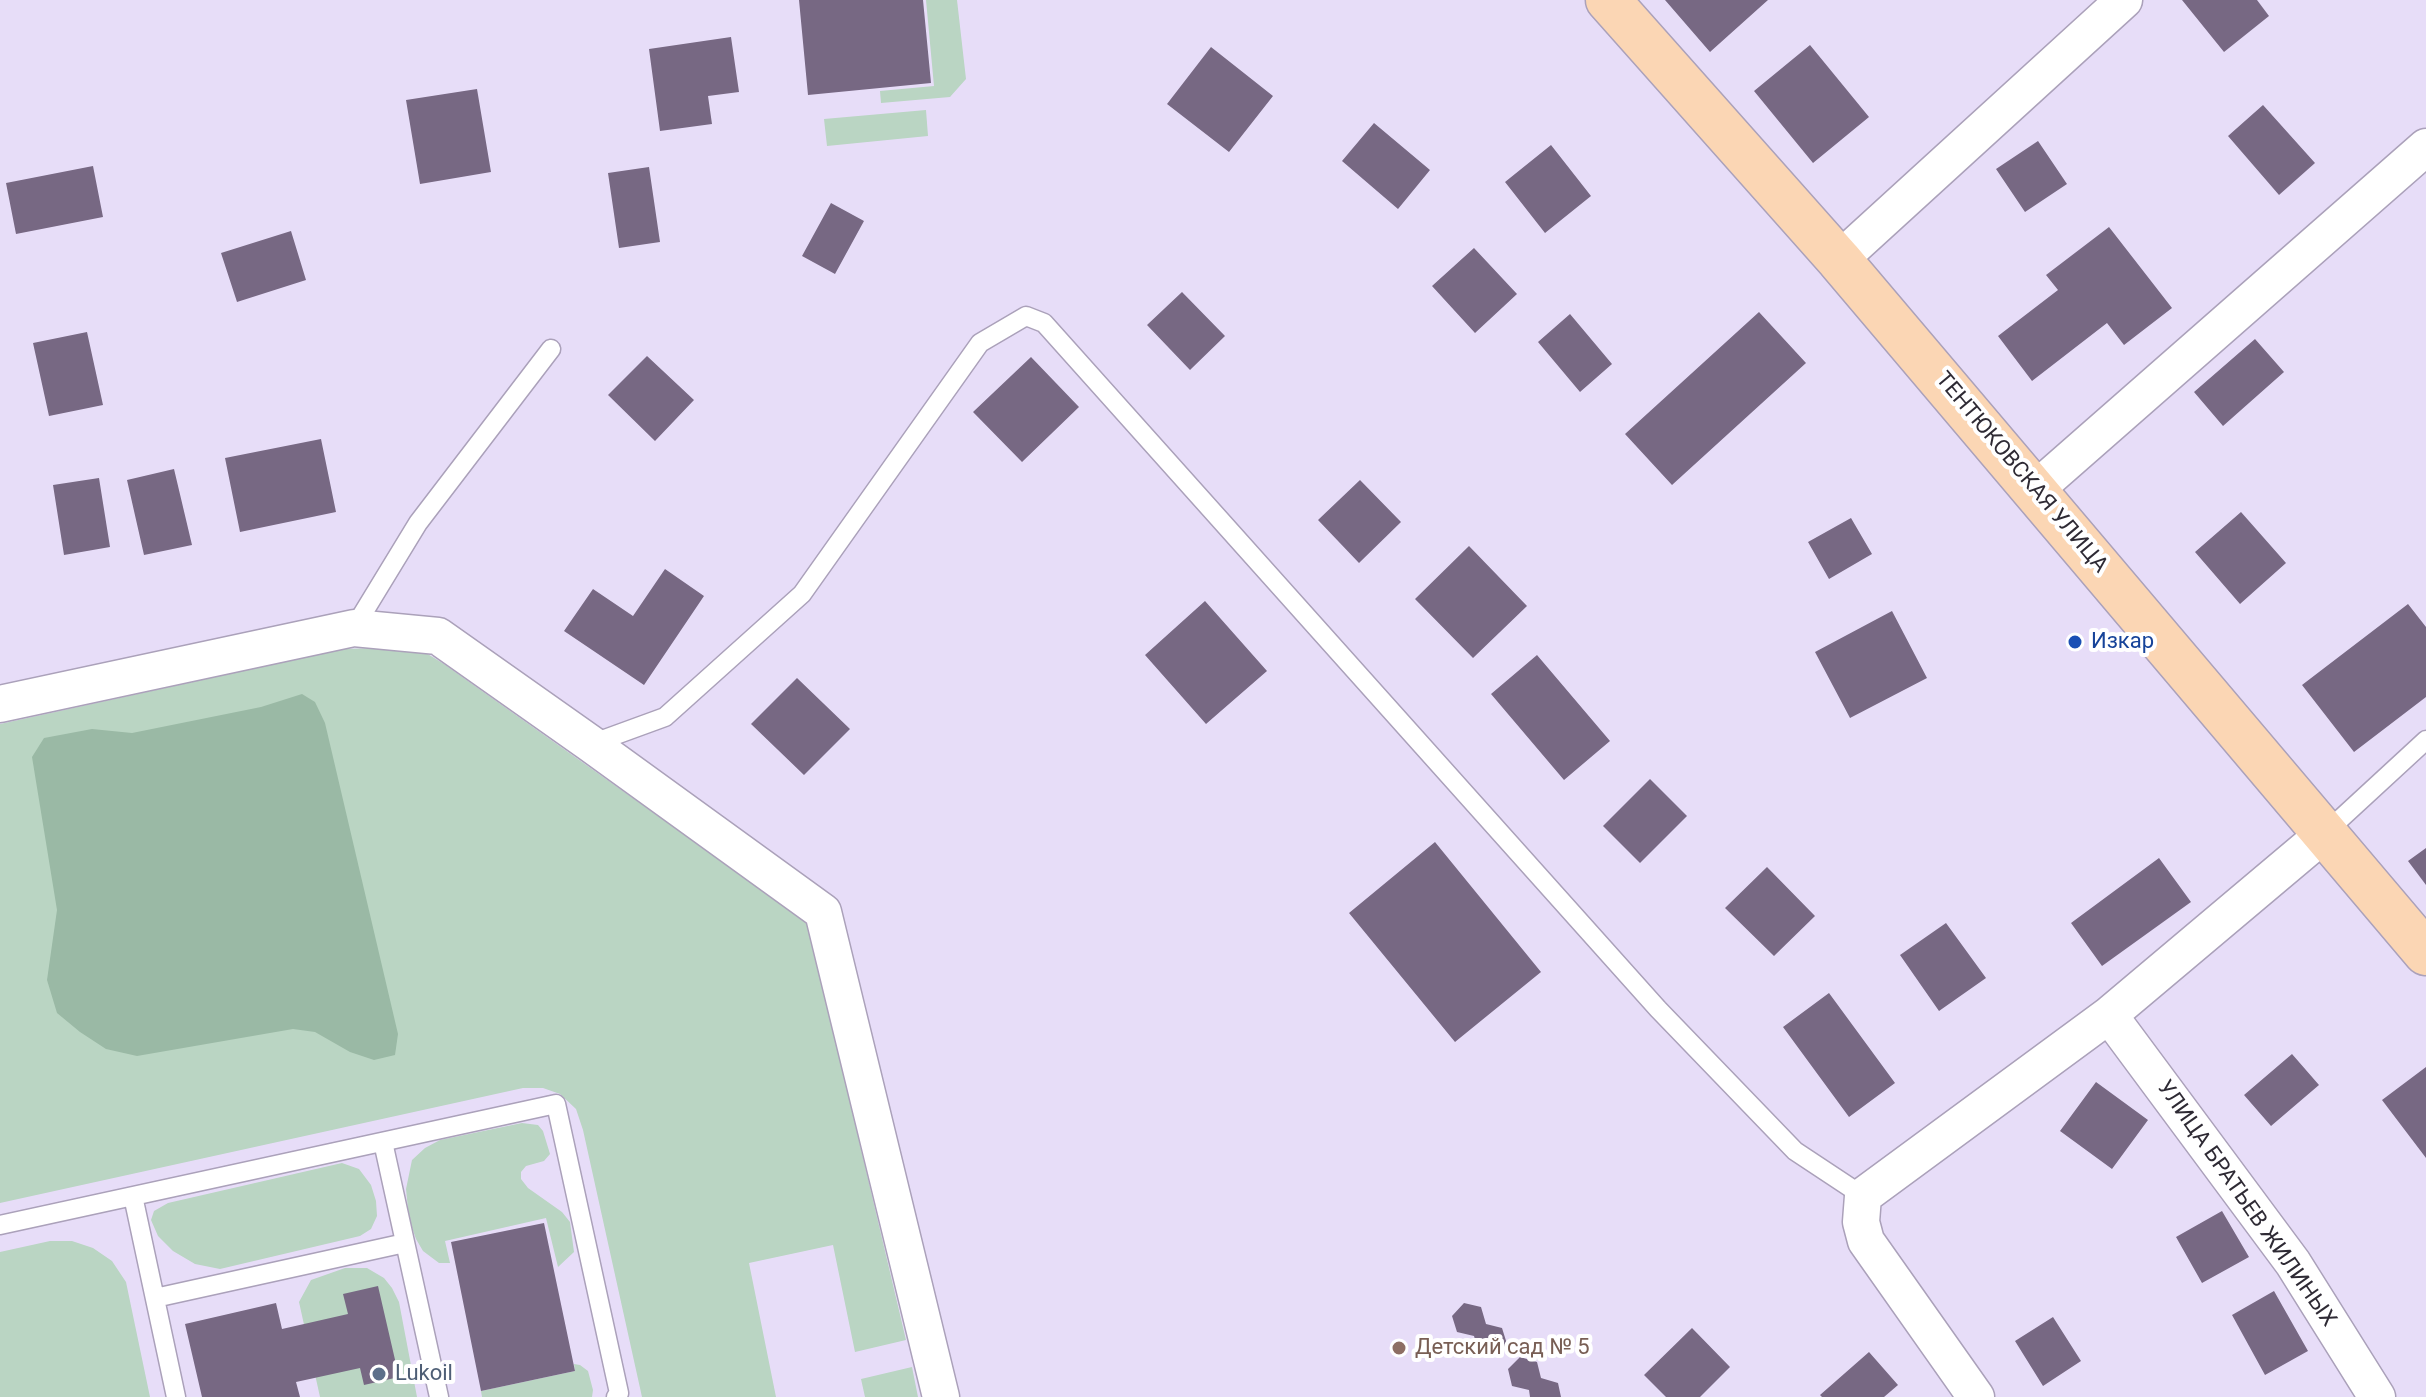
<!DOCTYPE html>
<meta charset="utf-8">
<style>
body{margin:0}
canvas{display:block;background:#e7ddf8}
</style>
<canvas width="2426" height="1397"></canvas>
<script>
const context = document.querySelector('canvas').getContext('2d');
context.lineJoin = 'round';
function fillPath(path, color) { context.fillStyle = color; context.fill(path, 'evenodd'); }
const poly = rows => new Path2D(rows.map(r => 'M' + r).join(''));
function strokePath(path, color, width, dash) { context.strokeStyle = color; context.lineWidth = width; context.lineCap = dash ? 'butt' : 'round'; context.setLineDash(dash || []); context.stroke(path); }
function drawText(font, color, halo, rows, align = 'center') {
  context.font = font + ' Roboto,sans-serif'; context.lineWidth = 8; context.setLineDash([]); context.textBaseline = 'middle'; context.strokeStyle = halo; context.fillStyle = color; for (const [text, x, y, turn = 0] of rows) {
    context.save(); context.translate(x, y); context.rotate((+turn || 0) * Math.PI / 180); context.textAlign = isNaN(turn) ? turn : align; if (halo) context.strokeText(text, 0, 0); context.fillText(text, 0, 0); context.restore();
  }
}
fillPath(poly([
 [926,0,957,0,966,79,950,97,881,103,880,91,934,86],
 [926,110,928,136,827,146,824,119],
 [375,648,426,653,444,664,806,921,810,933,906,1340,855,1352,833,1245,749,1263,776,1397,642,1397,583,1130,576,1109,560,1094,543,1088,523,1088,0,1203,0,724,344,649],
 [522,1123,538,1125,543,1131,550,1154,544,1161,526,1166,521,1172,521,1179,528,1188,562,1212,570,1222,574,1252,558,1267,546,1218,445,1241,450,1263,439,1263,423,1251,416,1239,409,1219,406,1189,412,1160,425,1148,440,1140],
 [342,1163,359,1169,371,1185,376,1201,377,1216,371,1229,360,1236,220,1269,195,1264,173,1251,158,1236,151,1220,154,1211,168,1203],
 [50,1241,72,1241,93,1248,112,1261,126,1282,150,1397,0,1397,0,1252],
 [345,1268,367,1268,384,1278,392,1288,399,1302,417,1397,320,1397,299,1302,311,1280],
 [574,1364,580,1365,588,1371,593,1390,592,1397,482,1397,481,1391,575,1371],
 [912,1367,918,1397,865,1397,861,1379]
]), '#bad5c3');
fillPath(poly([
 [302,694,315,702,325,723,398,1034,395,1055,374,1060,350,1052,315,1032,293,1029,137,1056,106,1049,80,1032,57,1013,47,980,57,910,32,757,44,738,92,729,132,733,261,707]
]), '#9ab9a5');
fillPath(poly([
 [799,0,923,0,931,83,808,95],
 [1665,0,1768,0,1710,52],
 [2182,0,2257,0,2269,16,2224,52],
 [731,37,739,92,708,96,712,124,660,131,649,49],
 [1810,45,1869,117,1813,163,1754,91],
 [1211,47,1273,96,1229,152,1167,104],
 [477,89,491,172,420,184,406,100],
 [2263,105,2315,163,2279,195,2228,136],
 [1374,123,1430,170,1398,209,1342,161],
 [2038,141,2067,184,2025,212,1996,169],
 [1551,145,1591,196,1545,233,1505,182],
 [93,166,103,217,16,234,6,183],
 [649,167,660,242,619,248,608,173],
 [831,203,864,221,835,274,802,256],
 [2109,227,2172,308,2124,345,2107,323,2032,381,1998,336,2058,290,2046,275],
 [291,231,306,280,237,302,221,253],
 [1474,248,1517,294,1475,333,1432,286],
 [1182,292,1225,336,1190,370,1147,325],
 [1759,312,1806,363,1672,485,1625,434],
 [1570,314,1612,364,1580,392,1538,342],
 [87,332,103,405,49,416,33,343],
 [2255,339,2284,372,2223,426,2194,392],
 [647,356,694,400,655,441,608,395],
 [1031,357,1079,407,1022,462,973,412],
 [321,439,336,512,240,532,225,458],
 [174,469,192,545,144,555,127,480],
 [99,478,110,547,64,555,53,485],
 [1360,480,1401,522,1359,563,1318,520],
 [2241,512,2286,563,2240,604,2195,552],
 [1851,518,1872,554,1829,579,1808,542],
 [1469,546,1527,606,1473,658,1415,599],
 [665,569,704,596,644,685,564,631,593,589,633,616],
 [1205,601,1267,671,1206,724,1145,655],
 [2408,604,2426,627,2426,697,2354,752,2302,685],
 [1892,611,1927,678,1850,718,1815,652],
 [1537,655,1610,741,1564,780,1491,694],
 [797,678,850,729,804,775,751,724],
 [1650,779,1687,816,1640,863,1603,826],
 [1435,842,1541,972,1455,1042,1349,913],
 [2426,848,2426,885,2408,861],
 [2159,858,2191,902,2102,966,2071,923],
 [1767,867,1815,916,1774,956,1725,908],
 [1946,923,1986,978,1939,1011,1900,955],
 [1829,993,1895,1083,1849,1117,1783,1027],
 [2292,1054,2319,1085,2271,1126,2244,1095],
 [2426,1067,2426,1158,2382,1100],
 [2096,1082,2148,1120,2112,1169,2060,1131],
 [2222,1211,2249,1257,2202,1283,2176,1237],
 [544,1223,575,1371,481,1391,451,1242],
 [378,1286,399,1377,364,1385,360,1368,296,1382,300,1397,202,1397,185,1324,276,1303,282,1329,348,1314,343,1294],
 [2274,1291,2308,1351,2265,1375,2232,1315],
 [1464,1303,1481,1307,1486,1324,1502,1328,1507,1344,1495,1357,1479,1353,1474,1336,1457,1332,1452,1316],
 [2053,1317,2081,1361,2043,1386,2015,1341],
 [1692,1328,1730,1367,1700,1397,1666,1397,1644,1375],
 [1869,1352,1898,1385,1884,1397,1822,1397,1820,1395],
 [1520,1357,1537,1362,1541,1378,1558,1383,1561,1397,1530,1397,1529,1390,1512,1386,1508,1369]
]), '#776883');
const lane = poly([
 [354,628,418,523,551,349],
 [591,744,665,717,802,594,980,343,1026,316,1044,323,1658,1009,1795,1151,1863,1196],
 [2324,834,2426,740],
 [383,1142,439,1397],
 [133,1196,176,1397],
 [0,1225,556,1104,619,1393,616,1397],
 [155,1298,405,1243]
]);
const street = poly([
 [1839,260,2124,0],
 [2035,490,2426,147],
 [0,704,354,628,438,636,591,744,823,912,941,1397],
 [2109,1015,2293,1263,2377,1397],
 [1976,1397,1866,1241,1861,1222,1863,1196,2109,1015,2324,834]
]);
const secondary = poly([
 [1608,0,1839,260,2426,953]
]);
strokePath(lane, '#aba1ba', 21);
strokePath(street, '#aba1ba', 39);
strokePath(secondary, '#aba1ba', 47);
strokePath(lane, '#fff', 18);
strokePath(street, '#fff', 36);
strokePath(secondary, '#fbd6b4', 44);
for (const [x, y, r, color] of [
 [2075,642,8,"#1a4fb4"],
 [1399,1348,8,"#8d6e63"],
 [379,1374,8,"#5c6f8a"]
]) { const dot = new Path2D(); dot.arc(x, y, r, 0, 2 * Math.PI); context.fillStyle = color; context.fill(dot); strokePath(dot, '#fff', 3); }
drawText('22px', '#2e2a34', '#fff', [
 ["ТЕНТЮКОВСКАЯ УЛИЦА",2021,473,50],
 ["УЛИЦА БРАТЬЕВ ЖИЛИНЫХ",2246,1204,55]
]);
drawText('22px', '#164399', '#fff', [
 ["Изкар",2091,642]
], 'left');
drawText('22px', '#785e54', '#fff', [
 ["Детский сад № 5",1415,1348]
], 'left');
drawText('22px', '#4e5e75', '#fff', [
 ["Lukoil",395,1374]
], 'left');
</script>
